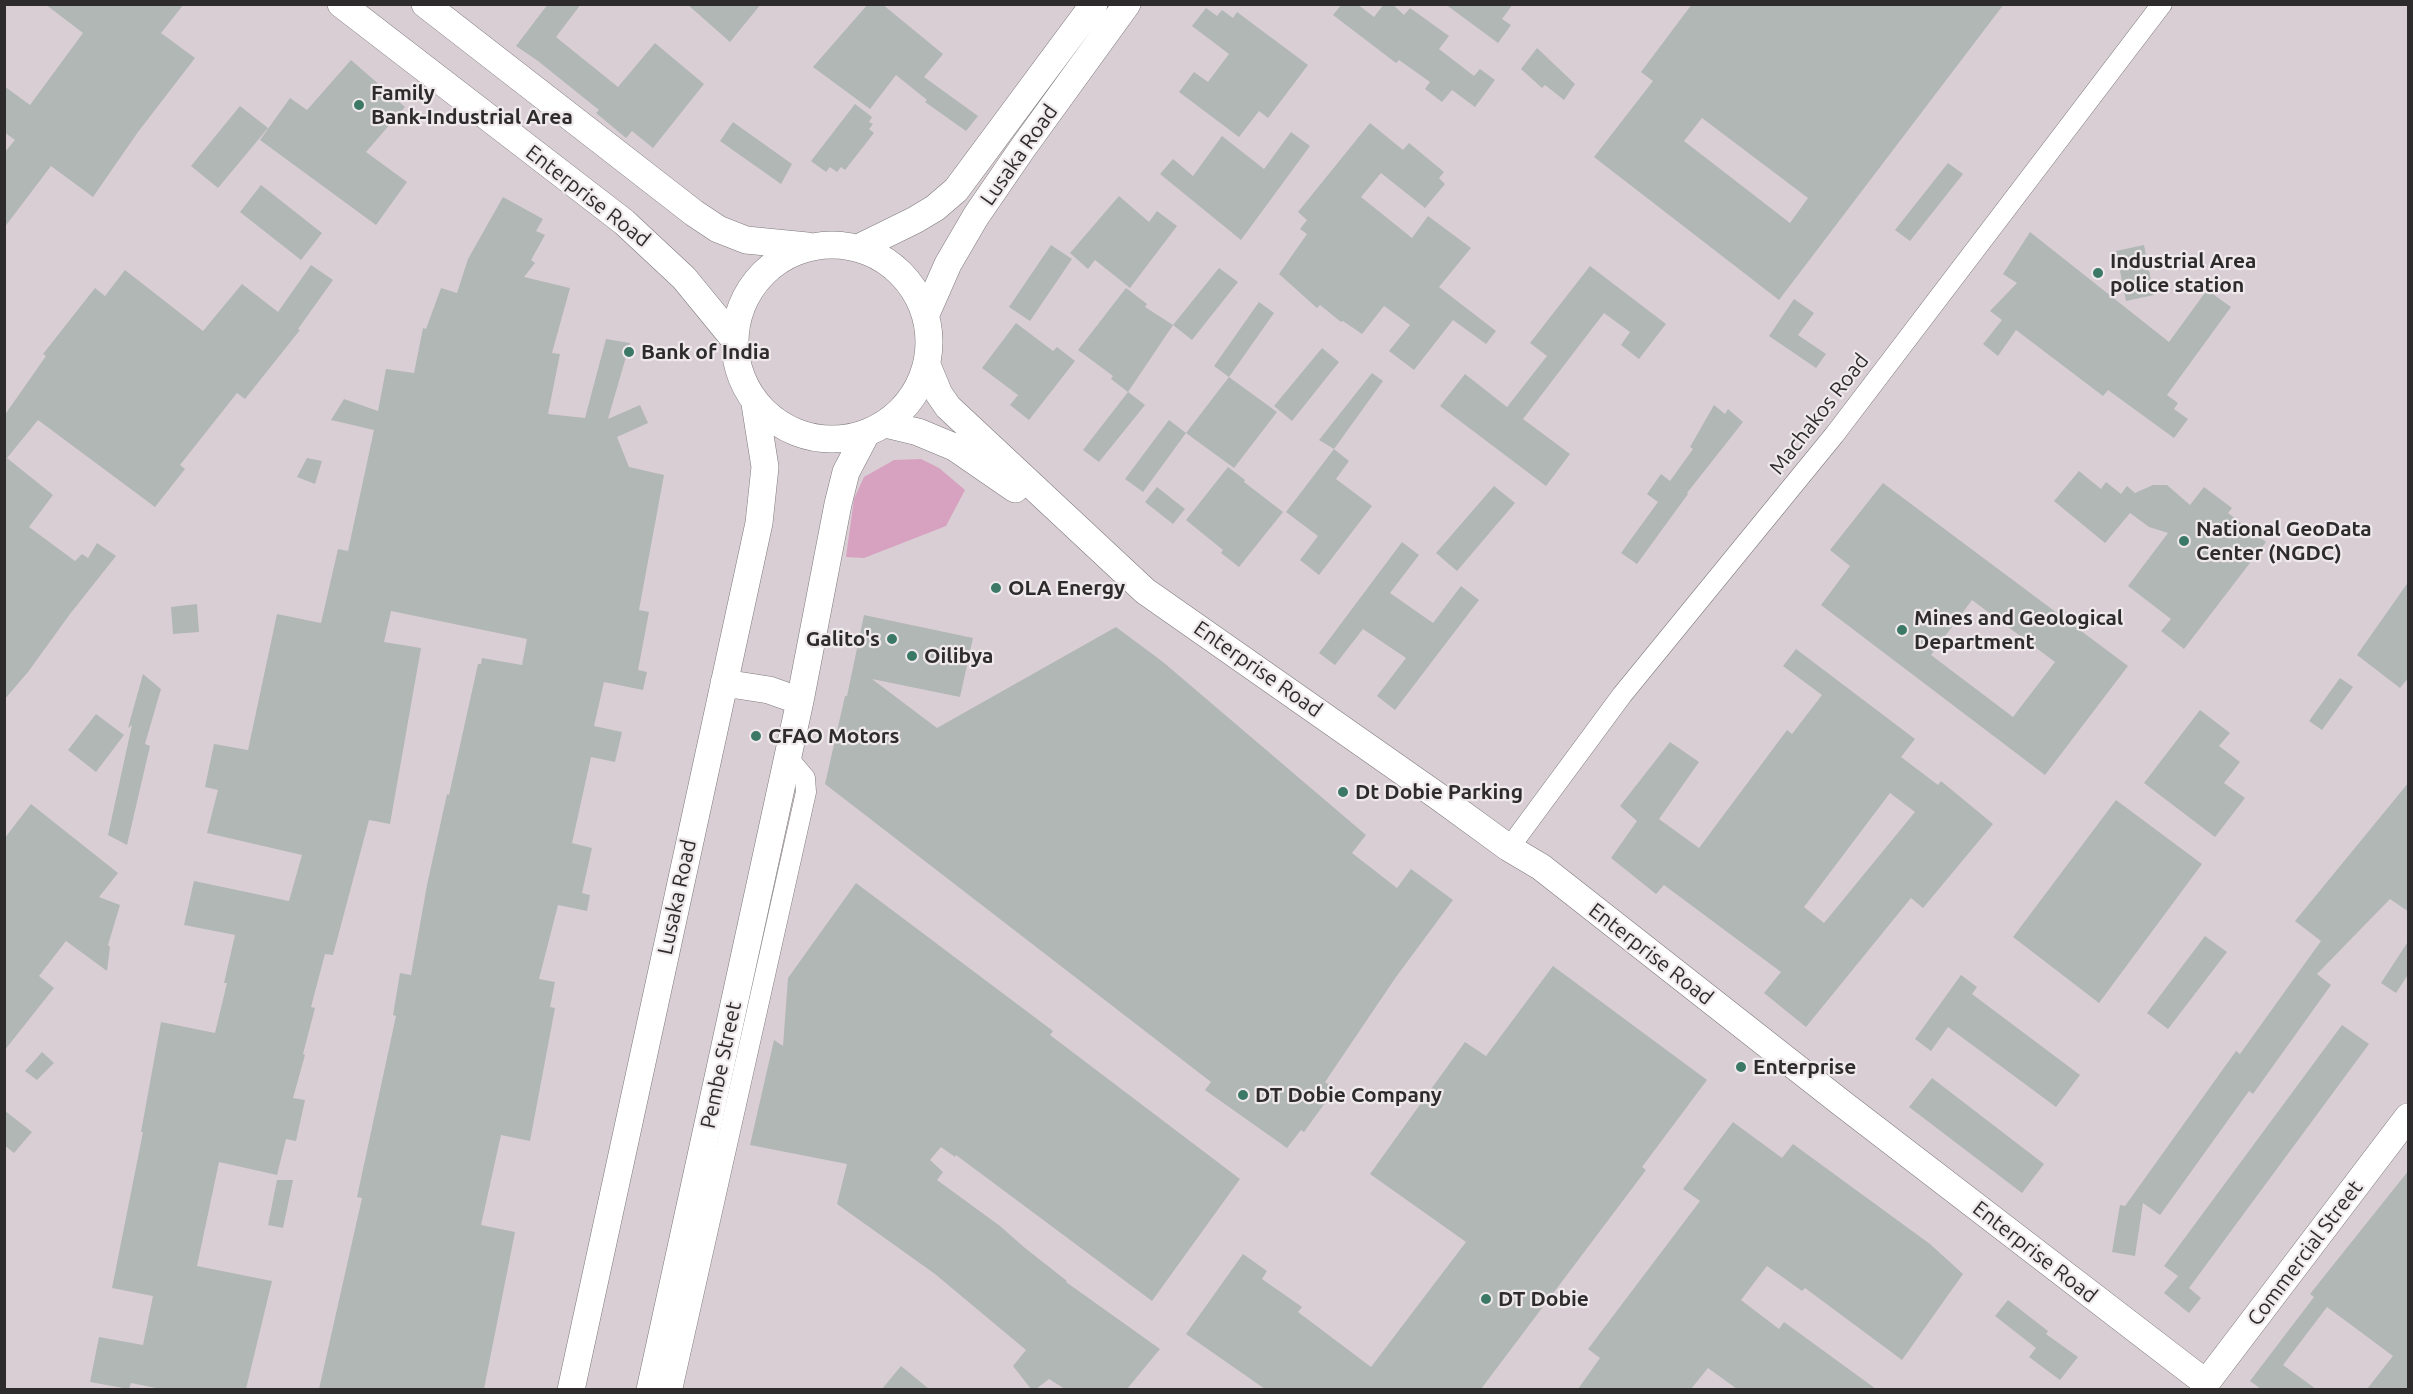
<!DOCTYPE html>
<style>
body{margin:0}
#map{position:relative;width:2413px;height:1394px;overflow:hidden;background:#e2dcdf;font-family:Ubuntu,sans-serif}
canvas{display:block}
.frame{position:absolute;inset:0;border:6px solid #2d2b2c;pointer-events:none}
</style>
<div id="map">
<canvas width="2413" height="1394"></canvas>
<div class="frame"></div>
</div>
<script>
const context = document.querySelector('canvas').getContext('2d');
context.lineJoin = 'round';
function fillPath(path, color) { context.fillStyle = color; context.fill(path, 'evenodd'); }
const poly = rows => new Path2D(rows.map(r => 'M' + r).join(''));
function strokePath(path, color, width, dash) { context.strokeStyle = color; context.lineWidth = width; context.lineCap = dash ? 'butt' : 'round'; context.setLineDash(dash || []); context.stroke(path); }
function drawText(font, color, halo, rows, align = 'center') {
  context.font = font + ' Ubuntu,sans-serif'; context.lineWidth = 4.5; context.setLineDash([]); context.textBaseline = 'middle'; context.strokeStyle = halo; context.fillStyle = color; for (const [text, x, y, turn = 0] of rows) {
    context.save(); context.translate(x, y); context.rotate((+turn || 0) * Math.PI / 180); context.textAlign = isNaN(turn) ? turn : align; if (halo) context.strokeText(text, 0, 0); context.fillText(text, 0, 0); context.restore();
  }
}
fillPath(poly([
 [5,5,2408,5,2408,1389,5,1390]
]), '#daced5');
fillPath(poly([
 [921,459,939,468,965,490,946,526,864,558,846,557,854,499,864,477,894,460]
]), '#d7a1c0');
fillPath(poly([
 [45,4,184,4,161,33,195,58,138,132,93,197,51,166,4,228,4,153,15,140,4,132,4,86,30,105,83,33],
 [548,4,581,4,556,37,618,87,655,43,704,84,653,148,632,131,626,138,596,113,599,110,538,61,516,46],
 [687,4,761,4,730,42],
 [868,4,882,4,943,54,924,77,978,116,966,131,925,102,927,100,896,75,870,109,813,67],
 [1342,4,1357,4,1374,17,1384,4,1392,4,1404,15,1410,8,1449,36,1439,49,1474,76,1480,69,1495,80,1475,107,1452,90,1442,102,1425,89,1430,82,1399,60,1396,63,1333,15],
 [1445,4,1513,4,1502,19,1511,25,1498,43],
 [1692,4,2004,4,1779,300,1594,157,1653,81,1641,72],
 [1702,118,1808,198,1790,223,1684,141],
 [1206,8,1217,16,1222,10,1233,18,1237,12,1308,65,1268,118,1259,111,1239,137,1179,92,1194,72,1208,82,1229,54,1192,26],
 [1537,48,1575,84,1564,100,1545,85,1542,88,1521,69],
 [351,60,405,107,366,152,407,182,376,225,260,140,290,98,307,110],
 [855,104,872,117,869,122,873,124,869,129,874,133,845,170,841,167,837,172,830,167,826,172,811,161],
 [240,106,268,128,218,188,191,166],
 [733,122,792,164,781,184,720,141],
 [1370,123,1403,150,1409,143,1444,172,1439,178,1445,184,1425,208,1381,173,1361,197,1412,238,1428,216,1471,248,1439,287,1496,331,1486,344,1453,320,1414,370,1389,351,1410,325,1384,306,1362,334,1343,321,1341,322,1320,305,1317,308,1279,274,1307,234,1300,229,1307,220,1298,212],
 [1291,132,1310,146,1241,240,1160,174,1173,159,1193,176,1222,136,1264,169],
 [1948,163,1963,174,1910,241,1895,230],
 [261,185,322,233,301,260,240,212],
 [1119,196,1149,222,1157,211,1177,226,1130,288,1095,260,1088,269,1070,253],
 [503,197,543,219,536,231,545,235,531,260,535,263,524,277,570,288,552,353,560,354,548,414,585,418,606,339,630,343,608,419,640,405,648,423,617,437,629,467,664,475,639,610,649,612,638,670,647,672,643,690,604,682,594,726,622,732,615,762,591,757,572,843,592,848,582,893,590,895,587,911,558,905,539,979,555,982,550,1007,555,1008,530,1141,501,1135,481,1225,515,1232,484,1389,319,1389,362,1198,357,1197,396,1016,393,1015,400,973,411,975,427,885,447,794,449,795,478,664,481,664,482,658,522,665,527,639,391,611,384,642,421,648,390,824,369,820,333,955,325,954,311,1007,315,1008,303,1054,305,1055,293,1098,305,1100,296,1141,286,1139,277,1175,219,1162,197,1266,272,1281,246,1389,161,1389,131,1383,129,1389,90,1382,99,1337,143,1345,153,1296,112,1288,143,1132,141,1132,161,1022,215,1033,227,983,224,983,235,935,184,925,194,881,289,901,302,855,207,833,218,790,205,787,214,744,248,750,277,614,321,623,338,549,348,551,374,430,331,420,344,399,378,411,386,369,414,373,423,328,426,329,441,288,457,293,468,259],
 [2030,232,2169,342,2207,290,2231,307,2167,395,2178,403,2174,409,2188,419,2174,438,2108,390,2103,396,2016,330,1998,356,1983,344,2002,320,1990,311,2017,283,2003,274],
 [1051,245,1072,259,1030,321,1009,307],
 [2144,245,2154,295,2126,301,2116,251],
 [311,265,333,280,298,329,300,330,245,399,237,393,180,465,185,469,155,507,38,420,7,458,53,495,29,527,75,561,82,554,88,558,97,543,116,556,70,614,28,672,4,700,4,416,46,356,43,354,95,288,105,296,125,270,203,331,242,284,278,312],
 [1590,266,1666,324,1639,359,1621,345,1630,332,1604,313,1523,419,1570,454,1546,486,1440,406,1465,374,1507,407,1547,356,1530,343],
 [1219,268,1238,282,1192,340,1173,325],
 [1126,288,1147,304,1145,307,1173,325,1128,392,1111,379,1113,376,1078,350],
 [1794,299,1814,313,1798,335,1826,354,1816,368,1769,336],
 [1259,302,1274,313,1229,377,1214,366],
 [1016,323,1053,351,1057,347,1075,361,1029,420,1010,405,1018,395,982,368],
 [1322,348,1339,362,1292,421,1274,406],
 [1372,373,1383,381,1334,449,1319,440],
 [1229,377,1277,412,1234,468,1186,433],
 [1128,392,1145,405,1099,462,1083,450],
 [1714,405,1725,414,1728,409,1743,422,1687,493,1688,494,1637,564,1621,553,1658,502,1647,494,1661,474,1670,481,1693,449,1690,447],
 [1169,420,1186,433,1143,492,1125,479],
 [1334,449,1349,461,1336,479,1372,506,1319,575,1300,560,1318,536,1286,512],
 [307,458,322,461,315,484,297,477],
 [1228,467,1245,480,1244,482,1283,512,1239,567,1221,553,1223,550,1186,520],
 [2079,471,2101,489,2106,482,2121,494,2127,486,2135,493,2153,485,2167,485,2190,505,2204,487,2232,508,2228,513,2266,542,2184,649,2161,631,2171,619,2128,586,2168,533,2149,527,2130,513,2105,543,2054,501],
 [1883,483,2128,666,2045,775,1821,605,1850,566,1830,550],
 [1972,600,2055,662,2013,717,1931,655],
 [1494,486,1515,503,1457,571,1436,553],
 [1157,487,1185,509,1173,524,1145,502],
 [1402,542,1419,555,1390,593,1433,623,1461,586,1479,600,1395,710,1377,696,1406,658,1363,629,1335,665,1319,653],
 [2409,581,2409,677,2400,688,2357,655],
 [197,604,199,632,173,634,171,607],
 [864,615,973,638,960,697,872,679,937,728,1116,627,1163,662,1366,835,1352,853,1397,888,1411,869,1453,900,1396,977,1325,1082,1335,1089,1304,1132,1301,1130,1287,1148,1205,1090,1211,1082,825,784,845,696,847,696],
 [1796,649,1915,739,1901,757,1938,785,1941,781,1993,824,1923,908,1911,898,1806,1027,1764,993,1781,972,1664,885,1656,894,1611,858,1637,821,1620,806,1670,742,1699,762,1659,819,1699,848,1787,730,1792,734,1822,695,1783,666],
 [1890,793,1915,812,1824,923,1804,907],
 [143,674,161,689,145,744,150,746,127,845,108,835,132,725,128,728],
 [2340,678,2353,687,2322,730,2309,721],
 [2200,710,2230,733,2219,746,2240,762,2224,783,2245,798,2215,837,2144,783],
 [96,714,124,735,96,772,68,750],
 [2409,782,2409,912,2390,899,2317,974,2331,985,2253,1094,2249,1091,2160,1215,2143,1203,2135,1256,2112,1252,2120,1205,2125,1206,2236,1051,2240,1054,2321,941,2295,921],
 [2116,800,2202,864,2099,1003,2013,937],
 [31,804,118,873,99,897,120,905,108,945,110,947,107,971,66,941,39,976,54,988,4,1051,4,839],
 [856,883,1053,1031,1050,1035,1240,1179,1152,1301,956,1155,955,1157,941,1147,930,1160,943,1172,937,1180,1000,1226,1025,1248,1067,1281,1066,1282,1160,1349,1127,1389,1065,1389,1049,1379,1036,1389,1031,1389,1013,1366,1026,1350,935,1274,837,1204,847,1164,750,1145,774,1040,783,1046,788,978],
 [2205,936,2227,952,2168,1029,2147,1013],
 [2409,940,2409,973,2396,993,2381,983],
 [1553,966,1707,1080,1642,1167,1646,1170,1481,1389,1265,1389,1186,1334,1243,1254,1267,1271,1262,1279,1302,1307,1298,1312,1371,1367,1466,1242,1370,1174,1465,1042,1486,1056],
 [1961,975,1977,987,1972,994,2080,1075,2056,1107,1948,1027,1931,1051,1915,1039],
 [2342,1025,2369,1044,2189,1288,2201,1298,2189,1313,2164,1293,2178,1276,2164,1266],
 [42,1052,54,1063,37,1080,25,1071],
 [1932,1078,2044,1164,2022,1193,1909,1107],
 [4,1110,32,1132,14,1153,4,1145],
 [1733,1122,1782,1158,1793,1144,1930,1244,1963,1274,1902,1360,1805,1288,1802,1291,1767,1266,1741,1300,1779,1329,1784,1322,1876,1389,1737,1389,1708,1368,1691,1389,1578,1389,1600,1358,1588,1349,1700,1201,1683,1189],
 [2409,1170,2409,1389,2367,1389,2393,1356,2327,1307,2283,1365,2316,1389,2261,1389,2250,1381,2314,1297,2310,1294],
 [277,1180,293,1180,283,1228,268,1225],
 [2008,1300,2048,1331,2046,1334,2078,1357,2060,1380,2029,1357,2036,1348,1995,1316],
 [901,1366,929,1389,882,1389]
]), '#b1b7b5');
const minor = poly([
 [1509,848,1622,695,1835,434,2162,4],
 [672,1390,806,792,805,778,787,757]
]);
const secondary = poly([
 [341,4,624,222,684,278,734,339],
 [425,4,694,213,718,229,746,240,807,246],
 '735 342a97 97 0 1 1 194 0a97 97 0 1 1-194 0Z',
 [858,248,915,220,935,208,956,190,1094,4],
 [926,314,948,264,976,216,1022,149,1127,4],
 [927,365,939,394,948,407,1145,591,1439,797,1509,848,1541,867,1839,1101,2206,1383,2408,1117],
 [885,424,918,432,954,447,1015,489],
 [724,683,769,690,800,701],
 [571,1390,759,523,765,467,755,404],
 [650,1390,800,701,838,504,846,472,866,434]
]);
strokePath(minor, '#7e7a7c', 21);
strokePath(secondary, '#7e7a7c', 28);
strokePath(minor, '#fff', 20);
strokePath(secondary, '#fff', 27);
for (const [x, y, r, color] of [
 [359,105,6,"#3b7966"],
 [2098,273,6,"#3b7966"],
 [629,352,6,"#3b7966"],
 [2184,541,6,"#3b7966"],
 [996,588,6,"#3b7966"],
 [1902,630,6,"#3b7966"],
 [892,639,6,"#3b7966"],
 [912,656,6,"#3b7966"],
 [756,736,6,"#3b7966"],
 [1343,792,6,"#3b7966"],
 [1741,1067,6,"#3b7966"],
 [1243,1095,6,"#3b7966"],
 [1486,1299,6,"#3b7966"]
]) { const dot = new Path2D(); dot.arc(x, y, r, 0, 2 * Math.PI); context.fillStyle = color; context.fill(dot); strokePath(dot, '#efe9ec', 2); }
drawText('bold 21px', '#2d2b2c', '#efe9ec', [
 ["Family",371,93],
 ["Bank-Industrial Area",371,117],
 ["Industrial Area",2110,261],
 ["police station",2110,285],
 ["Bank of India",641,352],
 ["National GeoData",2196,529],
 ["Center (NGDC)",2196,553],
 ["OLA Energy",1008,588],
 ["Mines and Geological",1914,618],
 ["Department",1914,642],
 ["Galito's",880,639,"right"],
 ["Oilibya",924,656],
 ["CFAO Motors",768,736],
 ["Dt Dobie Parking",1355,792],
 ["Enterprise",1753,1067],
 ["DT Dobie Company",1255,1095],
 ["DT Dobie",1498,1299]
], 'left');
drawText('21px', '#2d2b2c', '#efe9ec', [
 ["Lusaka Road",1019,155,-55],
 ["Enterprise Road",588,196,38],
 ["Machakos Road",1819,414,-52],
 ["Enterprise Road",1258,669,35],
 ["Lusaka Road",677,897,-78],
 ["Enterprise Road",1651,954,38],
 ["Pembe Street",721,1065,-78],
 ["Enterprise Road",2035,1252,38],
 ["Commercial Street",2305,1253,-53]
]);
</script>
